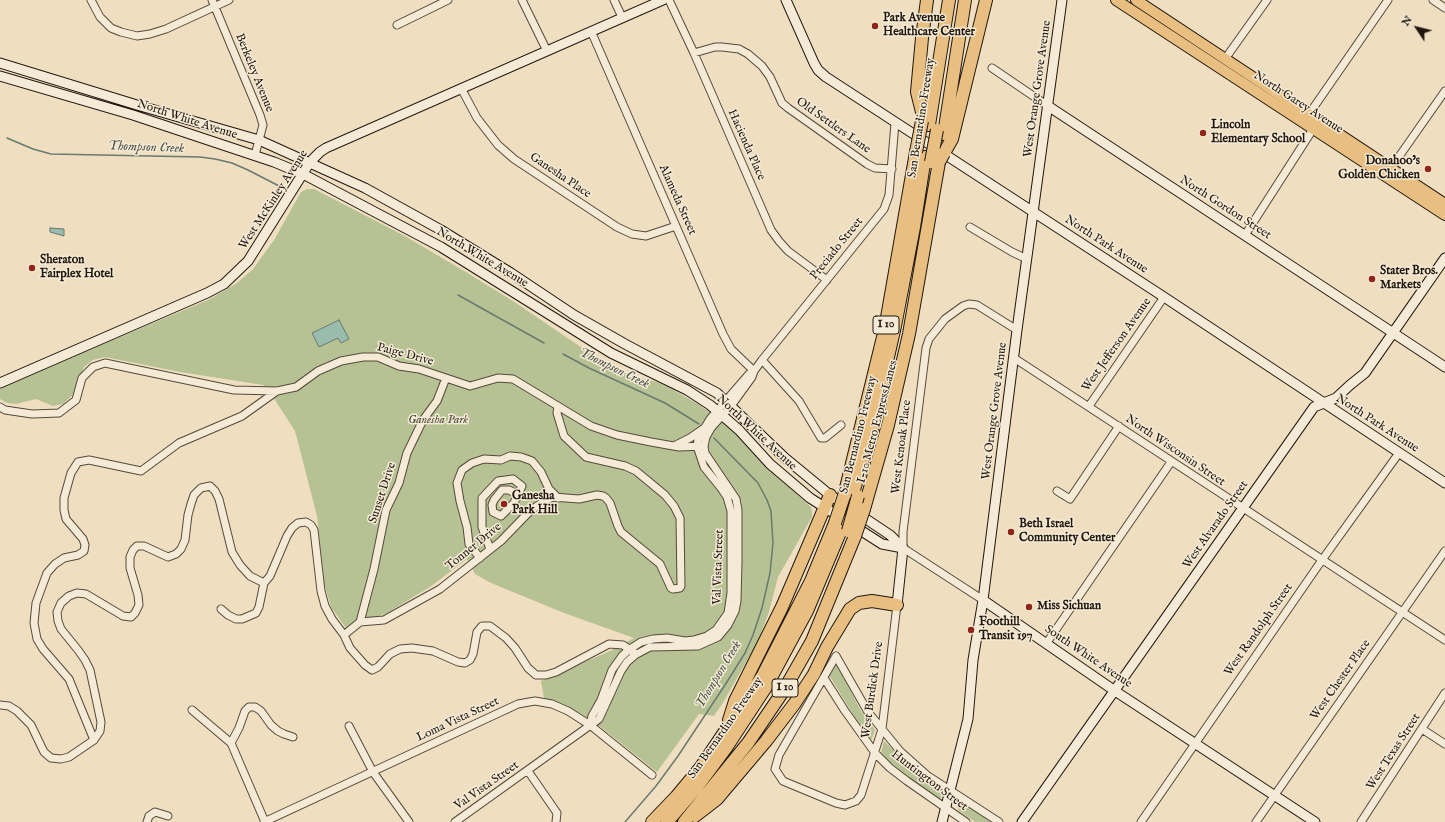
<!DOCTYPE html>
<meta charset="utf-8">
<style>
body{margin:0}
#map{position:relative;width:1445px;height:822px;overflow:hidden;background:#f0dec0;font-family:"IM FELL English",serif}
canvas{display:block}
.north{position:absolute;left:1397px;top:8px;width:40px;height:40px;-webkit-text-stroke:3px #f5ead6;paint-order:stroke;rotate:305deg;font-size:11px;font-weight:700;line-height:16px;text-align:center;color:#20180f}
.north::after{content:'';display:block;margin:auto;width:14px;height:18px;background:#20180f;clip-path:polygon(50% 0,100% 100%,50% 72%,0 100%)}
</style>
<div id="map">
<canvas width="1445" height="822"></canvas>
<div class="north">N</div>
</div>
<script>
const context = document.querySelector('canvas').getContext('2d');
context.lineJoin = 'round';
function fillPath(path, color) { context.fillStyle = color; context.fill(path, 'evenodd'); }
const poly = rows => new Path2D(rows.map(r => 'M' + r).join(''));
function strokePath(path, color, width, dash) { context.strokeStyle = color; context.lineWidth = width; context.lineCap = dash ? 'butt' : 'round'; context.setLineDash(dash || []); context.stroke(path); }
function drawText(font, color, halo, rows, align = 'center') {
  context.font = font + ' "IM FELL English",serif'; context.lineWidth = 3; context.setLineDash([]); context.textBaseline = 'middle'; context.strokeStyle = halo; context.fillStyle = color; for (const [text, x, y, turn = 0] of rows) {
    context.save(); context.translate(x, y); context.rotate((+turn || 0) * Math.PI / 180); context.textAlign = isNaN(turn) ? turn : align; if (halo) context.strokeText(text, 0, 0); context.fillText(text, 0, 0); context.restore();
  }
}
fillPath(poly([
 [307,189,314,189,403,235,466,272,516,303,600,360,629,375,657,382,670,388,698,404,726,424,775,475,811,507,812,511,812,517,778,577,769,612,757,643,724,701,714,716,699,714,657,772,602,728,583,715,563,704,544,698,541,681,610,651,634,638,564,613,491,583,475,574,467,559,430,587,387,613,346,628,331,607,324,583,317,516,295,431,275,400,263,385,180,372,105,357,93,360,84,367,73,395,63,404,53,406,36,399,16,404,7,403,0,399,0,387,208,300,237,283,253,269,274,240,301,192],
 [836,663,861,711,875,730,871,741,859,724,829,675],
 [884,741,911,767,943,790,940,800,909,779,885,757,881,752],
 [960,801,991,822,975,822,958,810]
]), '#b7c294');
const water = poly([
 [50,228,64,229,64,236,50,232,50,228],
 [339,320,349,339,341,343,338,338,319,347,312,333,339,320]
]);
fillPath(water, '#9abcaf');
strokePath(water, '#697a6f', 1);
strokePath(poly([
 [7,138,33,149,51,154,200,157,215,159,232,163,248,170,281,187],
 [458,295,544,343],
 [563,354,589,368,665,403,699,424],
 [625,822,656,786,678,756,725,685,745,653,753,635,762,608,770,573,773,543,771,511,767,500,758,483,714,438]
]), '#697a6f', 1.5);
const street = poly([
 [91,0,100,17,111,28,121,32,137,36,150,34,166,29,229,0],
 [212,0,260,115,263,125,255,155],
 [522,0,547,51],
 [614,0,622,17],
 [669,0,694,53,771,230,779,241,788,251,827,280],
 [1433,0,1445,8],
 [397,25,448,0],
 [591,31,723,334,731,349,754,371],
 [694,53,715,47,722,47,739,49,748,54,762,66,770,77,782,103,788,108,867,164,875,168,892,169],
 [1225,59,1267,0],
 [992,68,1048,106],
 [461,88,477,118,498,145,514,159,617,227,632,234,646,236,676,226],
 [1307,117,1388,0],
 [1391,168,1445,91],
 [970,227,1012,252,1027,259],
 [1245,235,1315,126],
 [1014,358,1445,640],
 [762,360,799,401,821,438,825,438,841,425],
 [1089,406,1164,297],
 [0,407,5,410,32,414,59,413,76,400,82,378,93,367,105,363,234,390,277,391,296,387,318,371,341,361,363,357,378,357,399,366,419,369,470,386,498,378,513,379,591,426,617,435,651,442,679,447,704,446],
 [674,446,690,438,703,429],
 [1057,491,1070,499,1119,426],
 [490,549,482,527,482,498,498,481,513,479,522,486,514,503,501,516,493,512,492,505,494,500,502,490,509,490,517,494],
 [480,558,469,544,467,527,460,501,457,483,462,470,472,463,484,459,501,460,510,456,521,457,532,461,541,472,549,489,558,498],
 [983,600,903,548,903,532,926,348,929,339,945,319,963,306,969,304,977,305,1017,330],
 [221,609,228,615,236,619,242,619,256,613,259,607,264,583,270,576,287,536,292,528,298,523,306,522,311,525,314,530,321,591,325,606,332,619,344,635,350,648,365,665,372,670,378,667,390,654,400,649,412,648,433,651,458,662,465,663,470,660,473,654,477,632,482,626,490,626,506,638,515,648,528,668,536,675,546,675,556,672,609,644,623,645,636,654],
 [360,622,374,569,386,510,399,483,407,453,423,420,437,401,446,378],
 [344,635,360,622,384,620,440,589,501,541,530,511,546,500,553,497,579,499,597,495,603,496,606,498,610,503,618,526,621,532,660,564,671,588,673,589,680,588,681,586,680,518,674,506,665,495,636,471,625,466,586,457,564,436,557,413,558,406],
 [1046,644,1171,462],
 [836,656,779,755,775,769,783,781,836,803,845,805,856,801,861,795,882,729,897,605],
 [836,656,868,712,900,751,928,776,999,822],
 [824,678,845,711,875,753,890,768,907,781,966,822],
 [0,705,9,706,17,711,31,725,44,752,51,758,61,759,69,757,94,740,100,731,101,722,90,670,85,660,78,650,61,629,58,621,57,612,61,603,69,596,77,593,86,594,123,616,131,617,135,613,139,605,138,595,130,568,130,557,133,550,137,546,144,546,168,557,176,554,181,549,185,540,188,515,191,504,194,495,201,488,210,486,215,491,219,499,232,552,240,565,250,576,264,583],
 [192,710,231,743,265,822],
 [590,725,592,716,601,700,612,670,622,656,630,649,641,642,653,639,667,638,685,641,694,640,707,636,716,630,728,613,731,593,731,511,727,497,721,488,704,467,697,446,698,440,702,432,710,419,749,374,754,371],
 [349,726,373,772,409,822],
 [1422,729,1445,744],
 [94,740,69,679,43,649,37,639,34,623,36,603,47,573,55,564,64,558,78,555,84,551,85,545,83,539,66,519,64,510,64,498,71,473,78,462,89,460,141,471,179,443,242,416,277,391],
 [231,743,239,728,245,711,249,707,255,707,261,711,271,725,278,731,284,734,293,737],
 [528,771,557,813,556,822],
 [147,822,149,816,155,812,168,816],
 [264,822,518,704,535,701,552,704,568,711,590,725,652,775],
 [455,822,599,719,621,671,627,662,635,655,650,647,698,646,718,637,728,625,735,611,737,601,738,562,738,510,736,499,705,453,704,446,706,437,711,428,731,406,752,377,754,371,762,360,884,209,889,195,895,123],
 [1141,822,1322,560,1399,453],
 [1256,822,1445,551],
 [1361,822,1445,693]
]);
const secondary = poly([
 [786,0,814,63,818,70,826,77,1164,297,1445,483],
 [0,63,137,105,259,140,365,188,441,230,511,273,574,315,625,344,717,393,785,458,830,495,890,535,903,548],
 [0,76,133,115,274,162,303,174,441,247,611,353,687,390,710,405,723,416,739,430,770,464,810,498,882,544,903,548],
 [1048,106,1445,367],
 [0,383,207,293,224,284,248,261,310,162,320,152,326,148,663,0],
 [983,600,1115,691,1315,822],
 [897,605,903,548],
 [942,822,968,719,973,660,983,600,1017,330,1062,0],
 [1022,822,1314,407,1336,398,1350,385,1365,373,1445,258]
]);
const primary = poly([
 [1116,0,1445,215],
 [1136,0,1445,204]
]);
const highway = poly([
 [923,116,917,92,922,38,927,0],
 [929,125,949,0],
 [944,134,965,0],
 [944,153,952,139,986,0],
 [844,496,885,329,916,152],
 [851,500,872,428,895,326,914,227,925,157],
 [864,509,888,425,909,334,939,162],
 [729,720,735,701,782,607,830,495],
 [695,816,717,799,766,741,795,703,814,674,827,647,850,609,859,603,872,601,897,605],
 [652,822,676,797,701,767,763,675,811,581,835,523],
 [667,822,697,787,726,748,766,687,807,611,841,530],
 [684,822,748,743,784,690,812,641,855,536]
]);
strokePath(street, '#544a3b', 9);
strokePath(secondary, '#20180f', 11);
strokePath(primary, '#20180f', 12);
strokePath(highway, '#20180f', 14);
strokePath(street, '#f5ead6', 7);
strokePath(secondary, '#f5ead6', 9);
strokePath(primary, '#e8bf80', 10);
strokePath(highway, '#e8bf80', 12);
const highwayBridge = poly([
 [916,152,922,121],
 [931,162,937,130],
 [939,162,944,153],
 [835,523,844,496],
 [848,531,858,496],
 [855,536,864,509]
]);
strokePath(highwayBridge, '#20180f', 14, []);
strokePath(highwayBridge, '#e8bf80', 12);
for (const [x, y, r, color] of [
 [875,26,4,"#8f2418"],
 [1203,133,4,"#8f2418"],
 [1428,169,4,"#8f2418"],
 [32,268,4,"#8f2418"],
 [1372,279,4,"#8f2418"],
 [504,504,4,"#8f2418"],
 [1011,532,4,"#8f2418"],
 [1029,607,4,"#8f2418"],
 [971,630,4,"#8f2418"]
]) { const dot = new Path2D(); dot.arc(x, y, r, 0, 2 * Math.PI); context.fillStyle = color; context.fill(dot); strokePath(dot, '#f5ead6', 1.5); }
for (const [x, y, w] of [
 [886,325,26],
 [785,688,26]
]) { const box = new Path2D(); box.roundRect(x - w / 2, y - 9, w, 18, 3); context.fillStyle = '#f5ead6'; context.fill(box); strokePath(box, '#20180f', 1); }
drawText('bold 11px', '#20180f', null, [
 ["I 10",886,325],
 ["I 10",785,688]
]);
drawText('bold 12px', '#20180f', '#f5ead6', [
 ["Park Avenue",883,19],
 ["Healthcare Center",883,33],
 ["Lincoln",1211,126],
 ["Elementary School",1211,140],
 ["Donahoo’s",1420,162,"right"],
 ["Golden Chicken",1420,176,"right"],
 ["Sheraton",40,261],
 ["Fairplex Hotel",40,275],
 ["Stater Bros.",1380,272],
 ["Markets",1380,286],
 ["Ganesha",512,497],
 ["Park Hill",512,511],
 ["Beth Israel",1019,525],
 ["Community Center",1019,539],
 ["Miss Sichuan",1037,607],
 ["Foothill",979,623],
 ["Transit 197",979,637]
], 'left');
drawText('12px', '#20180f', '#f5ead6', [
 ["Berkeley Avenue",254,73,68],
 ["West Orange Grove Avenue",1038,89,-82],
 ["North Garey Avenue",1298,103,33],
 ["San Bernardino Freeway",922,118,-81],
 ["North White Avenue",187,120,18],
 ["Old Settlers Lane",833,126,35],
 ["Hacienda Place",746,145,66],
 ["Ganesha Place",560,176,34],
 ["West McKinley Avenue",274,200,-57],
 ["Alameda Street",677,200,66],
 ["North Gordon Street",1225,208,33],
 ["North Park Avenue",1106,245,33],
 ["Preciado Street",837,249,-51],
 ["North White Avenue",482,258,31],
 ["West Jefferson Avenue",1117,345,-55],
 ["Paige Drive",405,355,15],
 ["West Orange Grove Avenue",995,411,-83],
 ["I-10 Metro ExpressLanes",878,422,-75],
 ["North Park Avenue",1377,424,33],
 ["North White Avenue",756,433,43],
 ["San Bernardino Freeway",859,435,-76],
 ["West Kenoak Place",902,447,-83],
 ["North Wisconsin Street",1175,451,34],
 ["Sunset Drive",383,493,-72],
 ["West Alvarado Street",1216,525,-55],
 ["Tonner Drive",474,547,-39],
 ["Val Vista Street",719,567,-88],
 ["West Randolph Street",1259,630,-55],
 ["South White Avenue",1088,657,34],
 ["West Chester Place",1341,680,-55],
 ["West Burdick Drive",873,690,-82],
 ["Loma Vista Street",458,720,-25],
 ["San Bernardino Freeway",726,728,-55],
 ["West Texas Street",1394,752,-57],
 ["Huntington Street",929,781,37],
 ["Val Vista Street",487,786,-35]
]);
drawText('italic 12px', '#4d4b37', '#f5ead6', [
 ["Ganesha Park",438,421]
]);
drawText('italic 13px', '#4b5147', '#f5ead6', [
 ["Thompson Creek",146,148,2],
 ["Thompson Creek",614,369,26],
 ["Thompson Creek",719,675,-59]
]);
</script>
